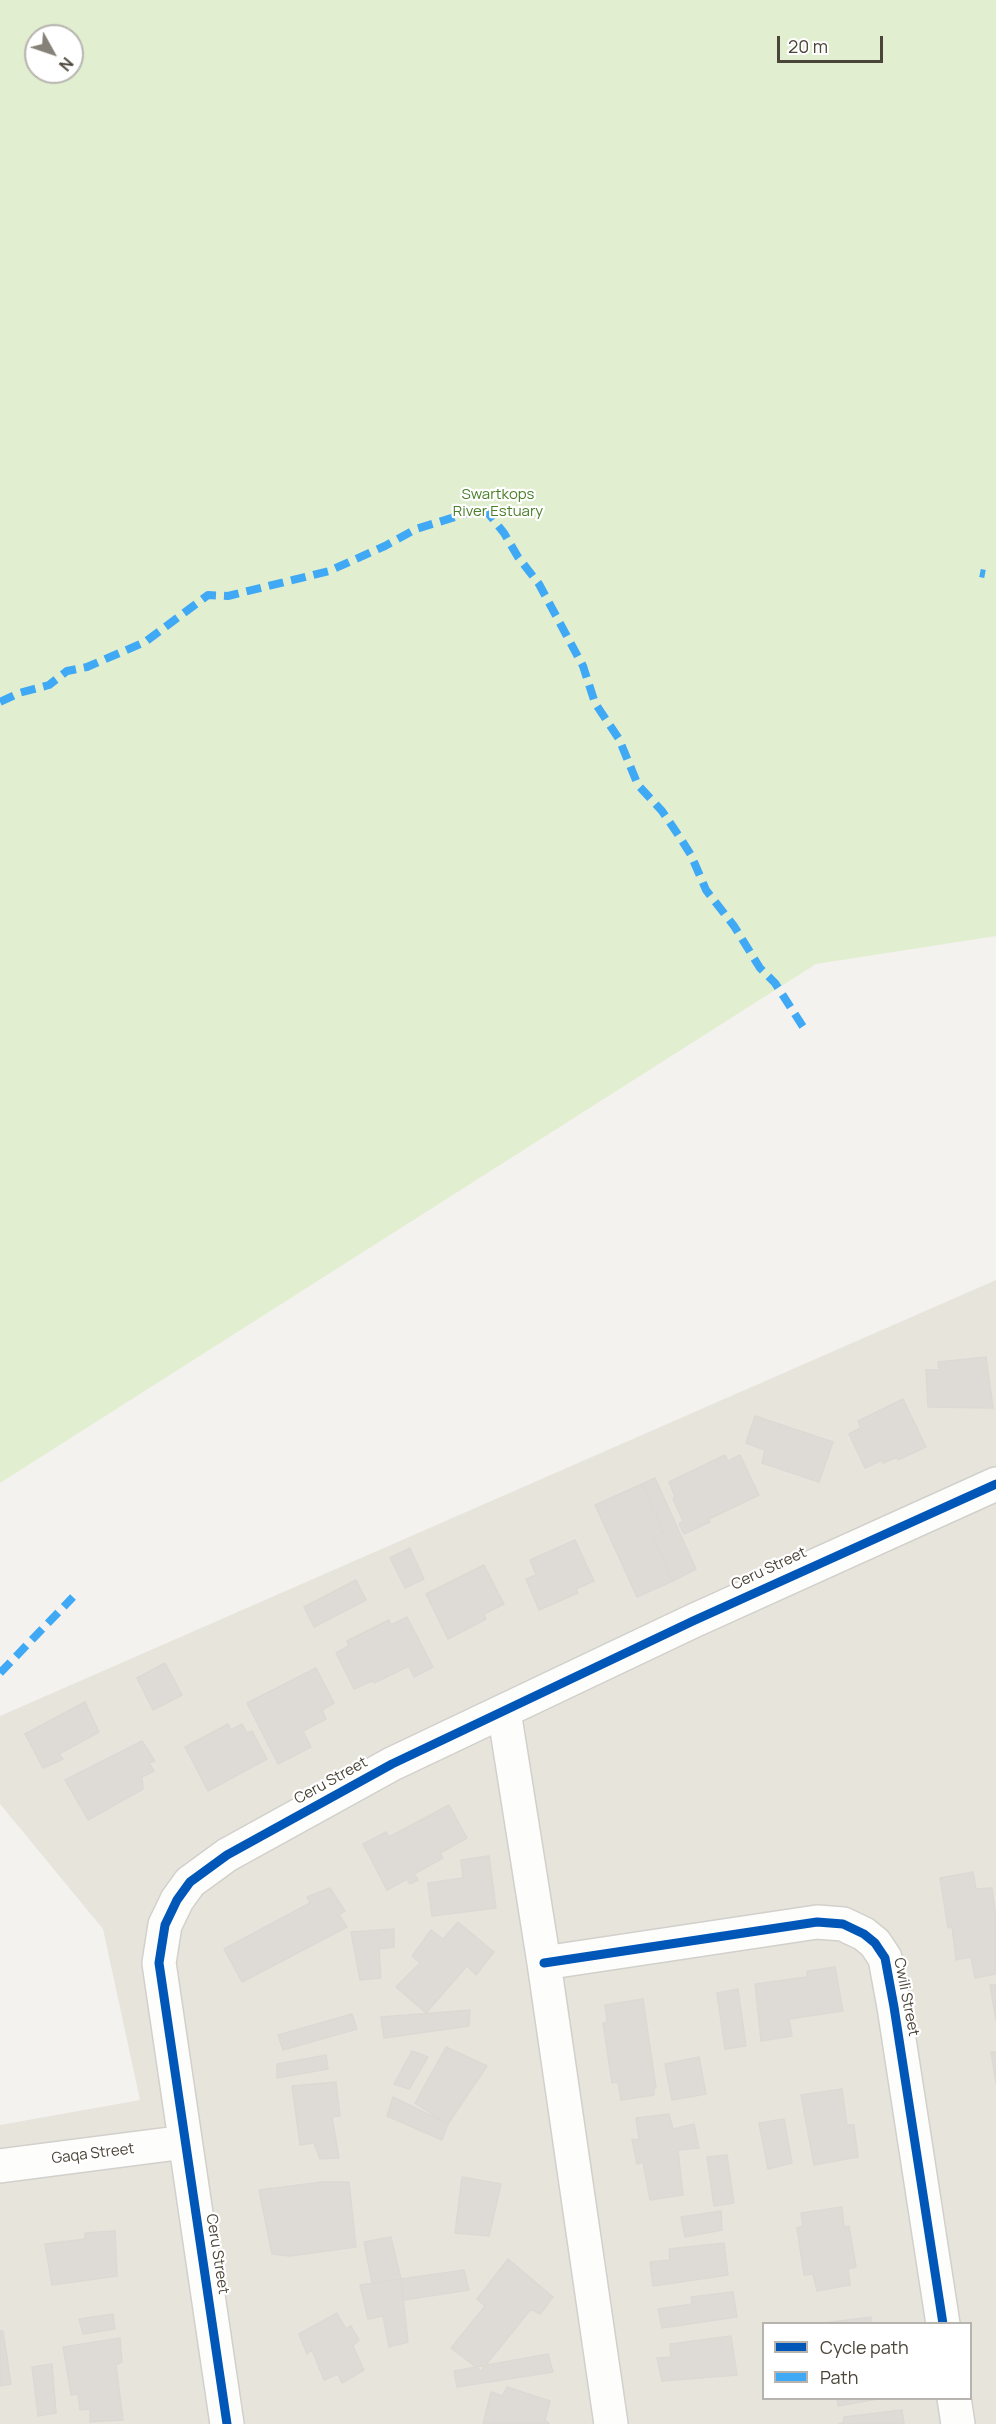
<!DOCTYPE html>
<style>
body{margin:0}
#map{position:relative;width:996px;height:2424px;overflow:hidden;background:#f4f2ee;font-family:Manrope,sans-serif}
canvas{display:block}
.legend{position:absolute;left:762px;top:2322px;width:210px;height:78px;box-sizing:border-box;background:#fff;border:2px solid #b7b4b0;margin:0;padding:8px 10px;list-style:none;font-size:18px;color:#4b4439}
.legend li{display:flex;align-items:center;gap:12px;height:30px}
.legend b{width:30px;border:2px solid #b7b4b0}
.north{position:absolute;left:24px;top:24px;width:60px;height:60px;box-sizing:border-box;background:#fff;border:2px solid #b7b4b0;border-radius:50%;rotate:130deg;font-size:16px;font-weight:700;line-height:24px;text-align:center;color:#4b4439}
.north::after{content:'';display:block;margin:auto;width:21px;height:27px;background:#868178;clip-path:polygon(50% 0,100% 100%,50% 72%,0 100%)}
.scale{position:absolute;left:777px;top:36px;width:106px;height:27px;box-sizing:border-box;border:3px solid #4b4439;border-top:0;padding-left:8px;font-size:18px;line-height:21px;white-space:nowrap;color:#4b4439;-webkit-text-stroke:4px #fff;paint-order:stroke}
</style>
<div id="map">
<canvas width="996" height="2424"></canvas>
<ul class="legend">
<li><b style="height:8px;background:#0057b8"></b>Cycle path</li>
<li><b style="height:8px;background:#3fa9f5"></b>Path</li>
</ul>
<div class="north">N</div>
<div class="scale">20 m</div>
</div>
<script>
const context = document.querySelector('canvas').getContext('2d');
context.lineJoin = 'round';
function fillPath(path, color) { context.fillStyle = color; context.fill(path, 'evenodd'); }
const poly = rows => new Path2D(rows.map(r => 'M' + r).join(''));
function strokePath(path, color, width, dash) { context.strokeStyle = color; context.lineWidth = width; context.lineCap = dash ? 'butt' : 'round'; context.setLineDash(dash || []); context.stroke(path); }
function drawText(font, color, halo, rows, align = 'center') {
  context.font = font + ' Manrope,sans-serif'; context.lineWidth = 4.5; context.setLineDash([]); context.textBaseline = 'middle'; context.strokeStyle = halo; context.fillStyle = color; for (const [text, x, y, turn = 0] of rows) {
    context.save(); context.translate(x, y); context.rotate((+turn || 0) * Math.PI / 180); context.textAlign = isNaN(turn) ? turn : align; if (halo) context.strokeText(text, 0, 0); context.fillText(text, 0, 0); context.restore();
  }
}
fillPath(poly([
 [996,1280,996,2424,0,2424,0,2125,140,2100,103,1929,0,1804,0,1716],
 [764,2324,970,2324,970,2398,764,2398]
]), '#e7e4dc');
fillPath(poly([
 [0,0,996,0,996,936,816,964,0,1483],
 [36,36,72,36,72,72,36,72]
]), '#e1eecf');
const building = poly([
 [986,1357,993,1408,928,1407,926,1370,939,1370,938,1362,986,1357],
 [903,1399,926,1447,898,1460,897,1457,883,1463,882,1460,865,1468,849,1434,861,1428,858,1421,903,1399],
 [755,1416,833,1442,819,1482,762,1463,765,1450,746,1443,755,1416],
 [725,1455,728,1461,740,1455,759,1495,709,1519,710,1522,684,1534,679,1524,683,1521,673,1499,675,1497,669,1482,725,1455],
 [655,1478,696,1569,673,1581,653,1538,664,1533,642,1484,655,1478],
 [642,1484,664,1533,653,1538,673,1581,637,1597,595,1505,642,1484],
 [575,1540,594,1581,576,1589,578,1593,539,1610,526,1579,536,1575,530,1560,575,1540],
 [410,1548,424,1579,405,1588,390,1558,410,1548],
 [484,1565,504,1604,484,1614,486,1619,448,1639,426,1594,484,1565],
 [356,1580,366,1600,314,1627,304,1607,356,1580],
 [407,1617,433,1667,414,1677,409,1666,374,1683,372,1681,354,1689,336,1653,349,1646,347,1641,389,1620,391,1625,407,1617],
 [165,1663,182,1695,153,1710,137,1678,165,1663],
 [316,1668,334,1703,322,1710,326,1719,303,1731,311,1747,278,1764,247,1703,316,1668],
 [85,1702,99,1732,59,1754,63,1759,43,1768,25,1734,85,1702],
 [228,1724,231,1730,242,1724,247,1733,252,1731,267,1759,208,1791,185,1747,228,1724],
 [142,1741,155,1761,149,1763,154,1771,142,1777,143,1789,88,1820,65,1780,142,1741],
 [449,1805,467,1838,440,1853,443,1858,414,1874,418,1880,410,1884,407,1879,387,1890,363,1844,386,1832,389,1837,449,1805],
 [489,1856,496,1908,432,1916,428,1883,463,1878,461,1860,489,1856],
 [973,1872,976,1889,992,1888,996,1918,996,1974,975,1978,971,1957,956,1960,952,1927,948,1928,940,1878,973,1872],
 [330,1888,345,1911,339,1915,347,1927,242,1982,224,1949,310,1903,307,1897,330,1888],
 [458,1922,494,1952,476,1975,467,1966,426,2013,396,1987,420,1963,412,1956,431,1930,443,1939,458,1922],
 [394,1929,394,1947,379,1949,381,1978,360,1980,351,1932,394,1929],
 [835,1967,843,2011,789,2019,792,2036,761,2041,755,1984,807,1977,807,1971,835,1967],
 [990,1985,996,1985,996,2021,990,1985],
 [738,1989,746,2046,725,2049,717,1993,738,1989],
 [643,1999,656,2088,654,2089,654,2095,621,2100,618,2082,612,2083,603,2023,607,2022,605,2005,643,1999],
 [470,2010,469,2026,384,2038,381,2017,470,2010],
 [352,2014,357,2029,283,2050,278,2035,352,2014],
 [446,2047,487,2066,448,2124,415,2103,446,2047],
 [412,2051,428,2057,409,2089,394,2084,412,2051],
 [991,2052,996,2052,996,2083,991,2052],
 [326,2055,328,2069,277,2078,277,2064,326,2055],
 [699,2057,706,2094,672,2100,665,2064,699,2057],
 [336,2082,340,2116,332,2117,339,2158,320,2159,314,2143,300,2145,292,2086,336,2082],
 [842,2089,847,2125,854,2125,858,2157,814,2165,801,2095,842,2089],
 [393,2097,448,2124,442,2140,387,2116,393,2097],
 [669,2114,673,2129,694,2124,699,2148,678,2150,683,2195,650,2200,643,2162,637,2164,632,2139,639,2140,636,2118,669,2114],
 [784,2119,792,2163,768,2169,759,2123,784,2119],
 [727,2155,734,2203,714,2206,707,2157,727,2155],
 [462,2177,501,2184,489,2236,455,2233,462,2177],
 [322,2182,349,2182,356,2247,290,2256,272,2254,259,2190,322,2182],
 [842,2207,844,2227,849,2226,856,2267,848,2269,850,2285,817,2291,813,2274,804,2275,797,2228,803,2226,801,2213,842,2207],
 [721,2211,722,2230,685,2237,681,2217,721,2211],
 [115,2231,117,2276,52,2285,45,2244,85,2239,85,2233,115,2231],
 [391,2237,401,2279,372,2283,364,2242,391,2237],
 [724,2243,728,2275,653,2286,650,2262,670,2260,669,2249,724,2243],
 [508,2259,553,2297,540,2314,531,2309,481,2371,451,2348,485,2306,477,2299,508,2259],
 [464,2270,469,2290,404,2300,401,2279,464,2270],
 [401,2279,408,2342,389,2347,383,2316,368,2319,360,2285,401,2279],
 [733,2292,737,2317,662,2328,658,2309,692,2304,691,2297,733,2292],
 [337,2313,346,2329,351,2326,359,2340,353,2346,364,2370,342,2383,338,2374,324,2380,312,2350,307,2354,299,2334,337,2313],
 [113,2314,115,2329,83,2334,79,2319,113,2314],
 [871,2317,871,2324,823,2323,871,2317],
 [0,2331,3,2331,11,2384,0,2386,0,2331],
 [731,2336,737,2375,662,2381,657,2358,671,2357,670,2344,731,2336],
 [120,2338,122,2362,116,2365,123,2420,90,2422,90,2409,80,2410,78,2394,71,2395,63,2347,120,2338],
 [548,2354,553,2372,457,2387,454,2371,548,2354],
 [52,2364,56,2413,38,2416,32,2367,52,2364],
 [507,2387,550,2401,545,2420,549,2424,483,2424,491,2392,502,2396,507,2387],
 [837,2398,883,2398,838,2406,837,2398],
 [902,2410,904,2424,839,2424,843,2423,844,2417,902,2410]
]);
fillPath(building, '#dedbd6');
strokePath(building, '#dcd9d4', 1.5);
const minor = poly([
 [504,1711,544,1963,611,2424],
 [544,1963,817,1922,843,1924,864,1934,875,1943,885,1958,894,2007,943,2324],
 [0,2166,185,2142],
 [954,2398,958,2424],
 [227,2424,159,1963,165,1925,177,1900,190,1882,227,1855,392,1764,693,1621,996,1484]
]);
strokePath(minor, '#d2d0cb', 36);
strokePath(minor, '#fdfdfc', 33);
strokePath(poly([
 [980,573,985,574],
 [0,702,19,693,49,685,67,671,87,667,145,642,208,595,228,596,329,571,385,546,416,529,484,508,504,533,518,557,539,584,583,666,595,703,619,739,638,785,662,811,679,836,691,855,706,890,734,926,760,968,775,983,807,1033],
 [0,1673,73,1597]
]), '#3fa9f5', 8, [15, 8]);
strokePath(poly([
 [544,1963,817,1922,843,1924,864,1934,875,1943,885,1958,894,2007,943,2324],
 [227,2424,159,1963,165,1925,177,1900,190,1882,227,1855,392,1764,693,1621,996,1484]
]), '#0057b8', 9);
drawText('15px', '#4a7f2a', '#fff', [
 ["Swartkops",498,495],
 ["River Estuary",498,512]
]);
drawText('15px', '#4b4439', '#fff', [
 ["Ceru Street",769,1569,-25],
 ["Ceru Street",331,1781,-29],
 ["Cwili Street",906,1997,79],
 ["Gaqa Street",93,2154,-7],
 ["Ceru Street",217,2254,81]
]);
</script>
